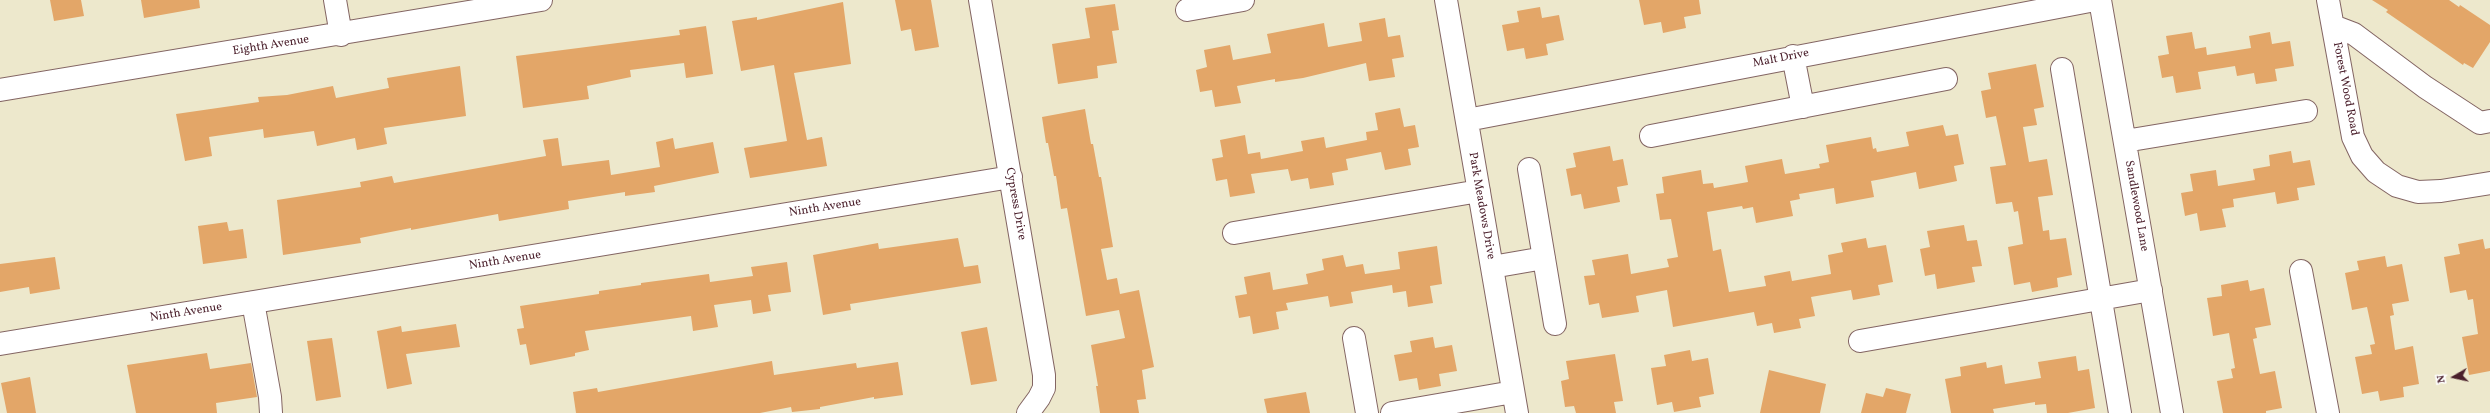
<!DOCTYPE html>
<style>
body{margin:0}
#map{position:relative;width:2490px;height:413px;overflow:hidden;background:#ede8cc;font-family:Vollkorn,serif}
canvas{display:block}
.north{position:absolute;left:2434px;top:357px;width:40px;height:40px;-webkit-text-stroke:3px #fff;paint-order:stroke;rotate:261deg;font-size:11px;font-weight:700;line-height:16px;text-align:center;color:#4a1f2b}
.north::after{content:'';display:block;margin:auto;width:14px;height:18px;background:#4a1f2b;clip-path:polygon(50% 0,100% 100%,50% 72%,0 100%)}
</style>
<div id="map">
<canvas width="2490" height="413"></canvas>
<div class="north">N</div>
</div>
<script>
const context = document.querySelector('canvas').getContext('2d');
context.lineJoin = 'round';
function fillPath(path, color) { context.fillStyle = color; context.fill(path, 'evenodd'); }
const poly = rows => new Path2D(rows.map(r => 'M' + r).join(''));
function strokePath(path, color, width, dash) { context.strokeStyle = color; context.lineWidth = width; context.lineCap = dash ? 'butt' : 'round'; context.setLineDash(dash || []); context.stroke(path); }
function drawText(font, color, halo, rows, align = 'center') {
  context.font = font + ' Vollkorn,serif'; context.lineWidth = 4; context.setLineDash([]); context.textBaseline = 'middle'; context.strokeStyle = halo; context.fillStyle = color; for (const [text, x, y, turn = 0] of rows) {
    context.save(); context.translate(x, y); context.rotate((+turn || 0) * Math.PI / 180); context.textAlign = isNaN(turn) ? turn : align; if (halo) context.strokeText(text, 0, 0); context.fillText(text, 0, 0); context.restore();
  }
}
fillPath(poly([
 [50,0,81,0,84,16,54,21],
 [141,0,199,0,200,8,144,18],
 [895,0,931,0,939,47,915,51,911,29,901,31],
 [1639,0,1699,0,1701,14,1684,17,1686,28,1663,33,1661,22,1644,25],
 [2372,0,2449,0,2459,7,2460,5,2490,25,2490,42,2473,68,2464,63,2463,65,2386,12,2388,10],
 [843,2,851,64,794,73,807,140,822,137,827,166,750,178,744,148,787,141,774,65,741,71,732,21,757,17,757,20],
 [1115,4,1119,30,1112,31,1117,63,1097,66,1098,78,1058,84,1052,44,1090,38,1085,8],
 [1540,7,1542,18,1559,15,1564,40,1546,44,1548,55,1526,59,1524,48,1507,51,1502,25,1519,22,1517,11],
 [1385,18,1388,37,1400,35,1404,57,1392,59,1395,77,1369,81,1366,63,1303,78,1275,82,1275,79,1237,86,1241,103,1215,107,1212,90,1200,92,1196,70,1207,67,1204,50,1230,45,1233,60,1271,53,1267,34,1324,23,1328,47,1362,41,1359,23],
 [706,26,713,74,686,78,684,63,630,70,631,77,587,86,589,99,523,108,516,56,680,35,679,30],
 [2192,32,2195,49,2206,47,2207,55,2251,48,2249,36,2270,32,2272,44,2290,41,2294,66,2275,69,2277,81,2256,84,2254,73,2237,76,2235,66,2198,72,2201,89,2176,93,2173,76,2162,78,2158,56,2169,54,2166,36],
 [2036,64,2044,107,2034,109,2037,125,2023,127,2029,162,2047,159,2053,195,2038,197,2043,231,2049,230,2050,240,2066,238,2072,275,2057,278,2058,287,2032,292,2030,282,2014,285,2008,247,2023,244,2018,211,2014,212,2012,202,1996,204,1990,167,2006,165,1996,116,1986,118,1981,91,1991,89,1988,73],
 [460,66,466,116,384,128,387,144,357,150,355,138,317,146,314,131,264,138,263,129,209,137,212,156,185,161,176,114,259,102,258,97,287,95,333,86,336,98,389,88,387,78],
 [1400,108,1404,127,1415,125,1419,147,1408,149,1411,165,1385,170,1381,152,1346,159,1348,170,1332,173,1334,185,1310,189,1308,178,1291,181,1288,169,1251,174,1255,193,1230,197,1227,179,1216,181,1212,159,1223,157,1220,140,1245,135,1248,154,1260,152,1261,159,1303,151,1301,141,1324,137,1326,148,1367,140,1366,132,1378,130,1375,113],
 [1085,109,1091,144,1093,144,1099,177,1101,177,1113,247,1101,249,1107,280,1117,278,1120,294,1139,290,1154,367,1142,370,1146,399,1137,400,1139,413,1100,413,1096,386,1098,386,1091,345,1125,338,1119,310,1086,316,1067,208,1061,209,1056,176,1054,176,1048,143,1046,143,1042,117],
 [1943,125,1946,136,1958,134,1964,164,1954,166,1957,181,1919,189,1916,172,1882,179,1871,181,1874,197,1836,204,1834,188,1799,194,1800,199,1790,201,1793,216,1756,223,1753,207,1743,209,1742,206,1707,212,1713,251,1721,249,1729,292,1766,286,1764,276,1790,271,1792,281,1831,274,1828,255,1843,252,1841,243,1866,238,1868,248,1886,245,1893,282,1878,285,1880,295,1853,300,1851,290,1811,297,1815,316,1799,319,1801,328,1774,333,1772,323,1757,326,1754,312,1673,327,1667,290,1636,296,1639,312,1602,318,1599,303,1589,305,1584,276,1595,275,1592,260,1628,254,1631,274,1669,267,1667,259,1678,257,1671,219,1660,220,1656,194,1664,193,1662,177,1701,170,1703,184,1713,183,1714,188,1748,182,1745,166,1782,159,1785,174,1820,168,1819,164,1829,162,1826,145,1871,137,1873,149,1876,148,1877,152,1909,146,1906,132],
 [558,138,562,166,609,160,611,175,660,167,656,142,673,138,675,149,713,142,719,173,654,186,655,192,625,196,625,192,568,201,569,209,499,221,498,214,411,230,411,228,360,238,361,243,283,255,277,200,361,187,360,182,392,176,394,183,546,156,543,140],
 [1610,146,1613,161,1623,159,1628,185,1617,187,1620,202,1584,209,1581,194,1571,196,1566,169,1576,167,1573,153],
 [2291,151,2293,163,2310,160,2315,185,2297,188,2299,200,2277,204,2275,192,2233,199,2234,207,2222,209,2226,227,2200,231,2197,213,2185,216,2181,193,2193,191,2190,174,2216,170,2218,186,2255,180,2253,169,2270,166,2269,155],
 [227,222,229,231,243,229,247,258,203,264,198,226],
 [1964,225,1967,241,1977,240,1982,266,1972,267,1975,282,1937,289,1935,274,1925,276,1920,249,1930,247,1927,231],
 [958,238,964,267,978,265,981,283,850,304,851,310,823,315,813,255,878,243,879,249],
 [2483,239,2485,249,2490,248,2490,371,2469,375,2462,337,2478,334,2473,299,2468,300,2466,290,2450,293,2444,257,2460,254,2458,244],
 [1437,246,1442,284,1430,286,1433,303,1408,307,1406,291,1393,293,1392,285,1351,292,1353,303,1330,307,1328,296,1286,303,1288,310,1276,312,1279,329,1253,334,1250,316,1239,318,1235,296,1247,294,1244,277,1270,272,1273,290,1308,284,1306,274,1324,270,1322,259,1343,255,1346,267,1363,264,1365,274,1400,269,1398,252],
 [2385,256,2387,267,2402,264,2409,301,2392,304,2394,315,2390,316,2395,350,2413,346,2419,384,2403,387,2404,397,2380,401,2378,391,2362,394,2355,357,2372,354,2370,345,2375,344,2367,307,2352,310,2345,273,2359,270,2357,261],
 [55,257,60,289,30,294,29,287,0,292,0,264],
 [787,262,791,292,768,295,771,311,753,314,751,300,714,305,718,327,693,331,691,316,585,331,589,350,575,353,575,356,530,365,526,344,520,345,517,329,524,328,520,306,599,294,599,291,641,285,641,283,709,274,710,282,753,276,751,267],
 [2248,280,2250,291,2264,288,2271,325,2255,328,2257,338,2253,339,2260,374,2275,371,2282,408,2266,411,2266,413,2223,413,2217,381,2233,378,2231,369,2235,368,2229,333,2213,336,2207,298,2222,296,2221,285],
 [456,324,460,347,406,354,412,384,387,389,377,331,401,326,402,332],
 [987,327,997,381,971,385,961,332],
 [1433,337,1435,348,1452,345,1457,371,1439,374,1441,386,1419,390,1417,378,1399,381,1394,355,1412,352,1410,341],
 [332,338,341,397,316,401,307,341],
 [1690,350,1692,361,1708,358,1714,394,1699,397,1701,407,1674,412,1672,402,1657,405,1651,368,1666,366,1664,355],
 [207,353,210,369,251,363,257,397,216,403,217,413,136,413,127,365],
 [1615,354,1623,401,1614,402,1616,413,1576,413,1574,406,1565,407,1561,381,1569,379,1566,361],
 [2076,356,2078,371,2089,369,2095,408,2068,413,2047,413,2046,404,2035,405,2035,402,1993,409,1994,413,1951,413,1945,379,1961,376,1960,367,1986,362,1987,368,2002,365,2005,384,2041,378,2038,362],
 [772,361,774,375,856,363,857,368,898,362,903,395,874,399,874,397,820,407,820,409,792,412,791,407,760,413,576,413,573,392,597,388,598,392],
 [1769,370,1826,384,1820,413,1760,413],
 [30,377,36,413,7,413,1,383],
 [1886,388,1911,394,1906,413,1861,413,1866,393,1883,397],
 [1306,392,1310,413,1267,413,1264,399]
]), '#e3a668');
const minor = poly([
 [335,0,341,35],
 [980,0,1044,375,1044,388,1039,398,1028,413],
 [1446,0,1517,413],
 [2100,0,2172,413],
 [2328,0,2353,137,2362,156,2376,172,2397,186,2418,192,2441,191,2490,183],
 [1187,10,1243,0],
 [2333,26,2354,34,2425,87,2480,123,2490,121],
 [1793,56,1803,107],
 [2062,69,2120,413],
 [0,90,541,0],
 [1467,120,2095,0],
 [1651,136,1946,79],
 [2125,141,2306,111],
 [1529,169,1555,324],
 [1234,233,1479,191],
 [1492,267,1544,258],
 [2301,271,2328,413],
 [253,302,270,397,271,413],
 [1354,338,1367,413],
 [1860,341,2151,290],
 [0,344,1011,177],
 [1392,413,1513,392]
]);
strokePath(minor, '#836563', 24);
strokePath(minor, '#fff', 22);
drawText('12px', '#4a1f2b', '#fff', [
 ["Eighth Avenue",271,46,-9],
 ["Malt Drive",1781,59,-11],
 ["Forest Wood Road",2345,89,79],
 ["Cypress Drive",1015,204,80],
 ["Park Meadows Drive",1481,206,80],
 ["Sandlewood Lane",2136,206,80],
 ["Ninth Avenue",825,208,-9],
 ["Ninth Avenue",505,261,-9],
 ["Ninth Avenue",186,313,-9]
]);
</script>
